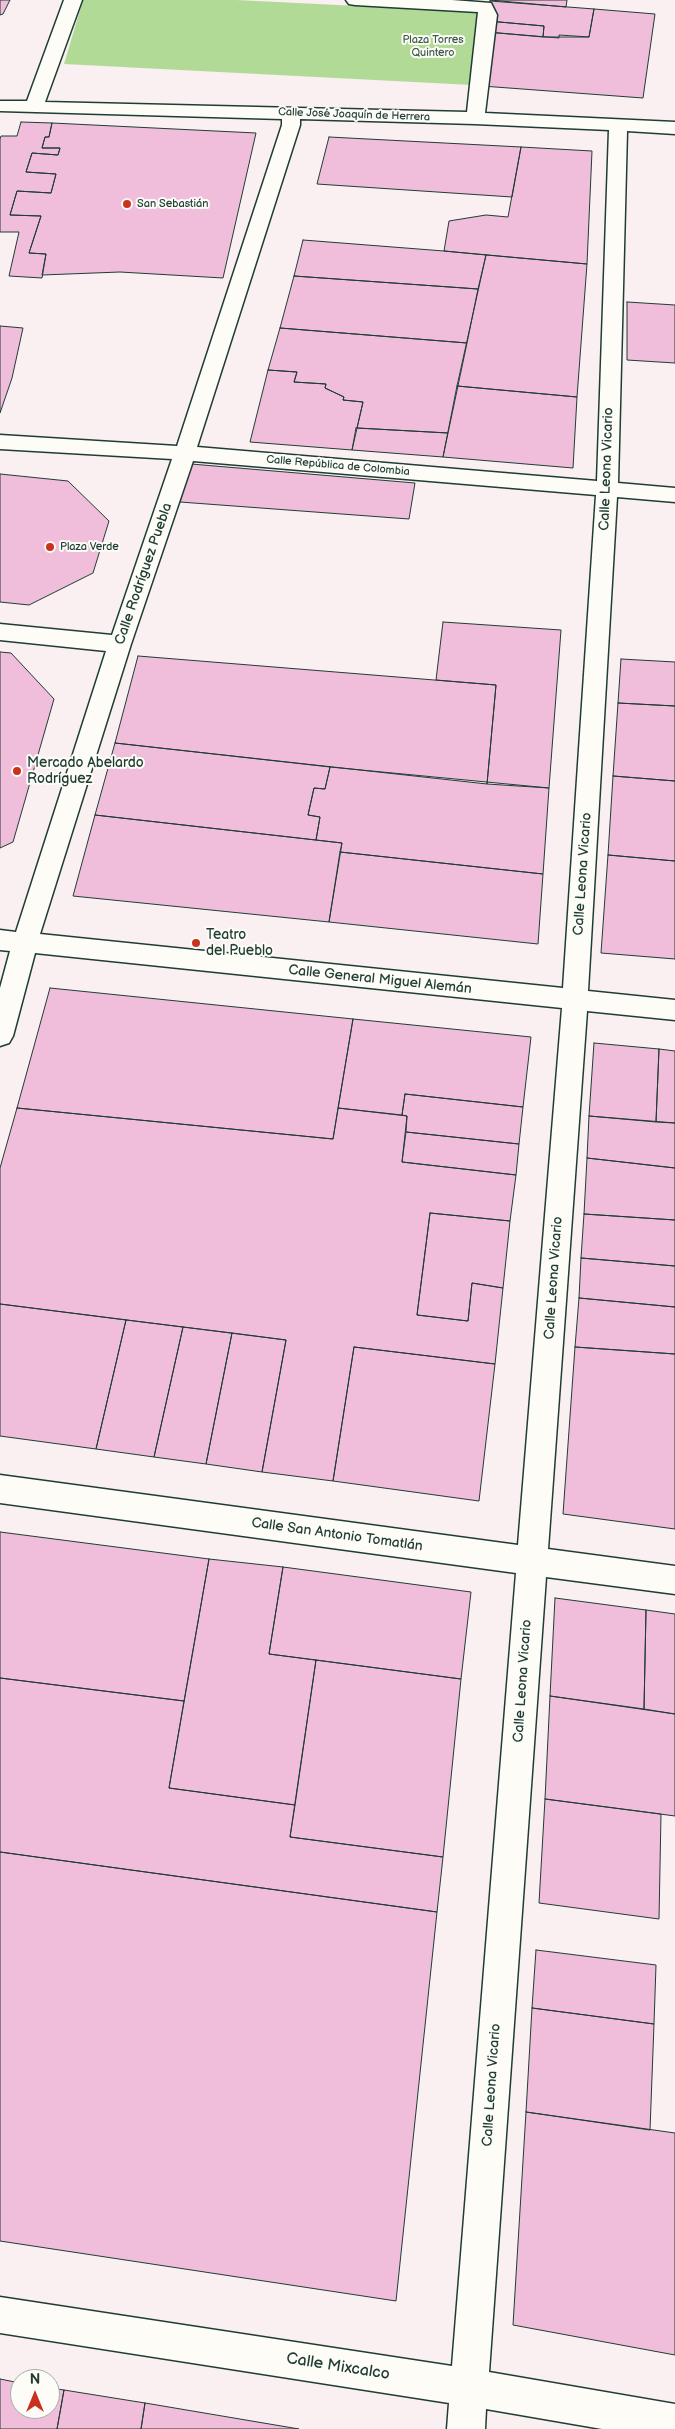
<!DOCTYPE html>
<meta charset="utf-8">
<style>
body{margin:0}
#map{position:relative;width:675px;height:2429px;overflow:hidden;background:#faeff1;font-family:"Balsamiq Sans",sans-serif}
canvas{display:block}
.north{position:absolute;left:10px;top:2369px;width:50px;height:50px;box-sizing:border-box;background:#fdfcf7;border:1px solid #a4b0a9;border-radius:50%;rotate:0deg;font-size:14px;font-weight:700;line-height:20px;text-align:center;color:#1f3d34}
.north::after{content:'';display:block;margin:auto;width:18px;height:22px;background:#c8321e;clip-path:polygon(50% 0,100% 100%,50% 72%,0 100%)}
</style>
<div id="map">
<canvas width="675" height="2429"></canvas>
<div class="north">N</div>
</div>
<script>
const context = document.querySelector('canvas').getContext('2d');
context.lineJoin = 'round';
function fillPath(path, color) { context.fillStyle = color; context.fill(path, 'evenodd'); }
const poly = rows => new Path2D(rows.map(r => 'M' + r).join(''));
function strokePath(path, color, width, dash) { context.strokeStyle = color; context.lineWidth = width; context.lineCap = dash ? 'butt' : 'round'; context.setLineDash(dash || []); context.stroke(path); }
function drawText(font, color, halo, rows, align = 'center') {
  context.font = font + ' "Balsamiq Sans",sans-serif'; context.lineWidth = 4; context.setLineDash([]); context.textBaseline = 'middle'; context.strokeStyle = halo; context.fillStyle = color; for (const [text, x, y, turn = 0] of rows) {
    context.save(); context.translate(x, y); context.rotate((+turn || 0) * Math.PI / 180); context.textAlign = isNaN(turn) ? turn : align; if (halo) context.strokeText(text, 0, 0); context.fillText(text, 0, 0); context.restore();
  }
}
fillPath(poly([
 [83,0,236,0,480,12,472,85,64,64]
]), '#b1da97');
const building = poly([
 [0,0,10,0,3,14,0,15,0,0],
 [490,0,567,0,566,7,490,0],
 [490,1,594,9,589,37,543,37,544,26,488,21,490,1],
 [594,9,655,14,643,98,482,86,487,32,559,38,559,35,589,37,594,9],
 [488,21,544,26,543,37,487,32,488,21],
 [21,122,52,123,49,137,45,137,42,148,60,148,58,155,32,153,26,172,56,174,51,193,17,191,10,215,41,216,29,253,46,254,42,278,9,276,19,232,0,232,0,139,1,136,17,136,21,122],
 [52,123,256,133,223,278,120,272,42,275,46,254,29,253,41,216,10,215,17,191,51,193,56,174,26,172,32,153,58,155,60,148,42,148,45,137,49,137,52,123],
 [329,137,521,147,512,197,317,184,329,137],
 [521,147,592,151,587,264,444,251,449,221,486,215,508,217,521,147],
 [303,240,444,251,486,255,478,289,294,276,303,240],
 [486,255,587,264,577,397,457,386,486,255],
 [294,276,478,289,467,343,280,328,294,276],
 [627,302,675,305,675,363,627,360,627,302],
 [0,326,23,328,12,378,0,413,0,326],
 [280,328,467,343,448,433,357,428,363,402,343,400,344,397,325,388,326,384,294,382,297,372,268,370,280,328],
 [268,370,297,372,294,382,326,384,325,388,344,397,343,400,363,402,352,450,250,442,268,370],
 [457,386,577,397,573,468,443,457,457,386],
 [356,428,357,428,448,433,443,457,352,450,356,428],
 [191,464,415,483,409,519,180,502,191,464],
 [0,474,68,481,109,521,93,573,29,605,0,602,0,474],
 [443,622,561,630,549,788,487,784,496,685,436,680,443,622],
 [0,652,11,653,54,699,13,842,0,848,0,652],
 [138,656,496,685,487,784,115,743,138,656],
 [621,659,675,662,675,706,618,703,621,659],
 [618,703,675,706,675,781,613,776,618,703],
 [115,743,330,767,325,789,314,788,308,815,320,817,316,840,95,815,115,743],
 [330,767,549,788,543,874,340,852,342,843,316,840,320,817,308,815,314,788,325,789,330,767],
 [613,776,675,781,675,861,608,855,613,776],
 [95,815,342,843,329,922,73,896,95,815],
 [340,852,543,874,538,944,329,922,340,852],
 [608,855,675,861,675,959,601,953,608,855],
 [50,988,353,1019,333,1139,17,1108,50,988],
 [353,1019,531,1037,523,1107,405,1094,402,1115,338,1108,353,1019],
 [594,1043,659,1049,656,1122,589,1116,594,1043],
 [659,1049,675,1051,675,1123,656,1122,659,1049],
 [405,1094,523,1107,519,1144,406,1132,407,1116,402,1115,405,1094],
 [17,1108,333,1139,338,1108,407,1116,402,1162,516,1175,510,1221,430,1213,417,1315,468,1321,472,1283,503,1288,495,1364,354,1347,333,1481,262,1472,286,1340,0,1304,0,1168,17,1108],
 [589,1116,675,1123,675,1168,587,1158,589,1116],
 [406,1132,519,1144,516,1175,402,1162,406,1132],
 [587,1158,675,1168,675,1220,584,1214,587,1158],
 [430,1213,510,1221,503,1288,472,1283,468,1321,417,1315,430,1213],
 [584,1214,675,1220,675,1266,581,1258,584,1214],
 [581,1258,675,1266,675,1307,579,1298,581,1258],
 [579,1298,675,1307,675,1354,575,1347,579,1298],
 [0,1304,126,1320,96,1449,0,1436,0,1304],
 [126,1320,183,1327,154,1457,96,1449,126,1320],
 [183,1327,232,1333,206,1464,154,1457,183,1327],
 [232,1333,286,1340,262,1472,206,1464,232,1333],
 [354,1347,495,1364,479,1501,333,1481,354,1347],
 [575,1347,675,1354,675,1529,563,1514,575,1347],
 [0,1532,209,1559,184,1701,0,1678,0,1532],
 [209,1559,283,1567,269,1654,316,1660,295,1805,169,1788,209,1559],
 [283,1567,471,1592,461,1679,269,1654,283,1567],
 [555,1598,646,1610,644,1709,550,1696,555,1598],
 [646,1610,675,1614,675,1714,644,1709,646,1610],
 [316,1660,461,1679,443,1857,290,1837,316,1660],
 [0,1678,184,1701,169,1788,295,1805,290,1837,443,1857,437,1912,0,1852,0,1678],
 [550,1696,675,1714,675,1816,545,1799,550,1696],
 [545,1799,661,1814,659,1919,539,1903,545,1799],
 [0,1852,437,1912,396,2301,0,2241,0,1852],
 [536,1950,656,1965,654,2024,532,2008,536,1950],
 [532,2008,654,2024,650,2130,526,2112,532,2008],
 [526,2112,675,2133,675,2355,513,2325,526,2112],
 [0,2379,20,2383,20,2409,50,2409,50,2388,64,2390,57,2429,0,2429,0,2379],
 [64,2390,145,2403,141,2429,57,2429,64,2390],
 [145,2403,299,2429,141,2429,145,2403]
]);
fillPath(building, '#f0bddb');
strokePath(building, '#1f3d34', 1);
const minor = poly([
 [64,0,82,0,45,102,467,112,478,12,355,5,349,4,346,0,452,0,491,3,497,15,485,113,675,122,675,134,627,131,618,483,675,488,675,502,617,497,588,991,675,1000,675,1020,587,1011,548,1549,675,1566,675,1594,546,1577,489,2372,675,2404,675,2429,602,2429,486,2409,485,2429,447,2429,449,2403,0,2333,0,2297,452,2366,516,1573,0,1503,0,1475,518,1545,562,1008,35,953,13,1036,9,1043,0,1046,0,988,10,951,0,950,0,930,16,932,106,651,0,640,0,624,112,635,172,459,0,449,0,435,177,446,282,125,282,119,0,111,0,101,27,101,64,0],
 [300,119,475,124,609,130,597,481,197,447,300,125,300,119],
 [193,461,596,495,563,988,40,934,131,644,193,461]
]);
strokePath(minor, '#1f3d34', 3);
fillPath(minor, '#fdfcf7');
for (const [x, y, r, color] of [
 [127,204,5,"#c8321e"],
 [50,547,5,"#c8321e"],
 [17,771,5,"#c8321e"],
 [196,943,5,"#c8321e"]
]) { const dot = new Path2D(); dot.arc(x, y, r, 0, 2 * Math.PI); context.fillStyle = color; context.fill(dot); strokePath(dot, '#fdfcf7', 2); }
drawText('11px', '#3c5c48', '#fdfcf7', [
 ["Plaza Torres",433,40],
 ["Quintero",433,53]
]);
drawText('11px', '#1f3d34', '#fdfcf7', [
 ["Calle José Joaquín de Herrera",354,115,2],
 ["Calle República de Colombia",338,466,5]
]);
drawText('11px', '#1f3d34', '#fdfcf7', [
 ["San Sebastián",137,204],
 ["Plaza Verde",60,547]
], 'left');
drawText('14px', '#1f3d34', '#fdfcf7', [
 ["Calle Leona Vicario",607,469,-88],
 ["Calle Rodríguez Puebla",144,574,-71],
 ["Calle Leona Vicario",583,874,-86],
 ["Calle General Miguel Alemán",380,980,6],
 ["Calle Leona Vicario",554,1278,-86],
 ["Calle San Antonio Tomatlán",337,1535,8],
 ["Calle Leona Vicario",523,1681,-86],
 ["Calle Leona Vicario",492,2085,-86]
]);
drawText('14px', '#1f3d34', '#fdfcf7', [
 ["Mercado Abelardo",27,763],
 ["Rodríguez",27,779],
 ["Teatro",206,935],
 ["del Pueblo",206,951]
], 'left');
drawText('16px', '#1f3d34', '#fdfcf7', [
 ["Calle Mixcalco",338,2367,9]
]);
</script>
